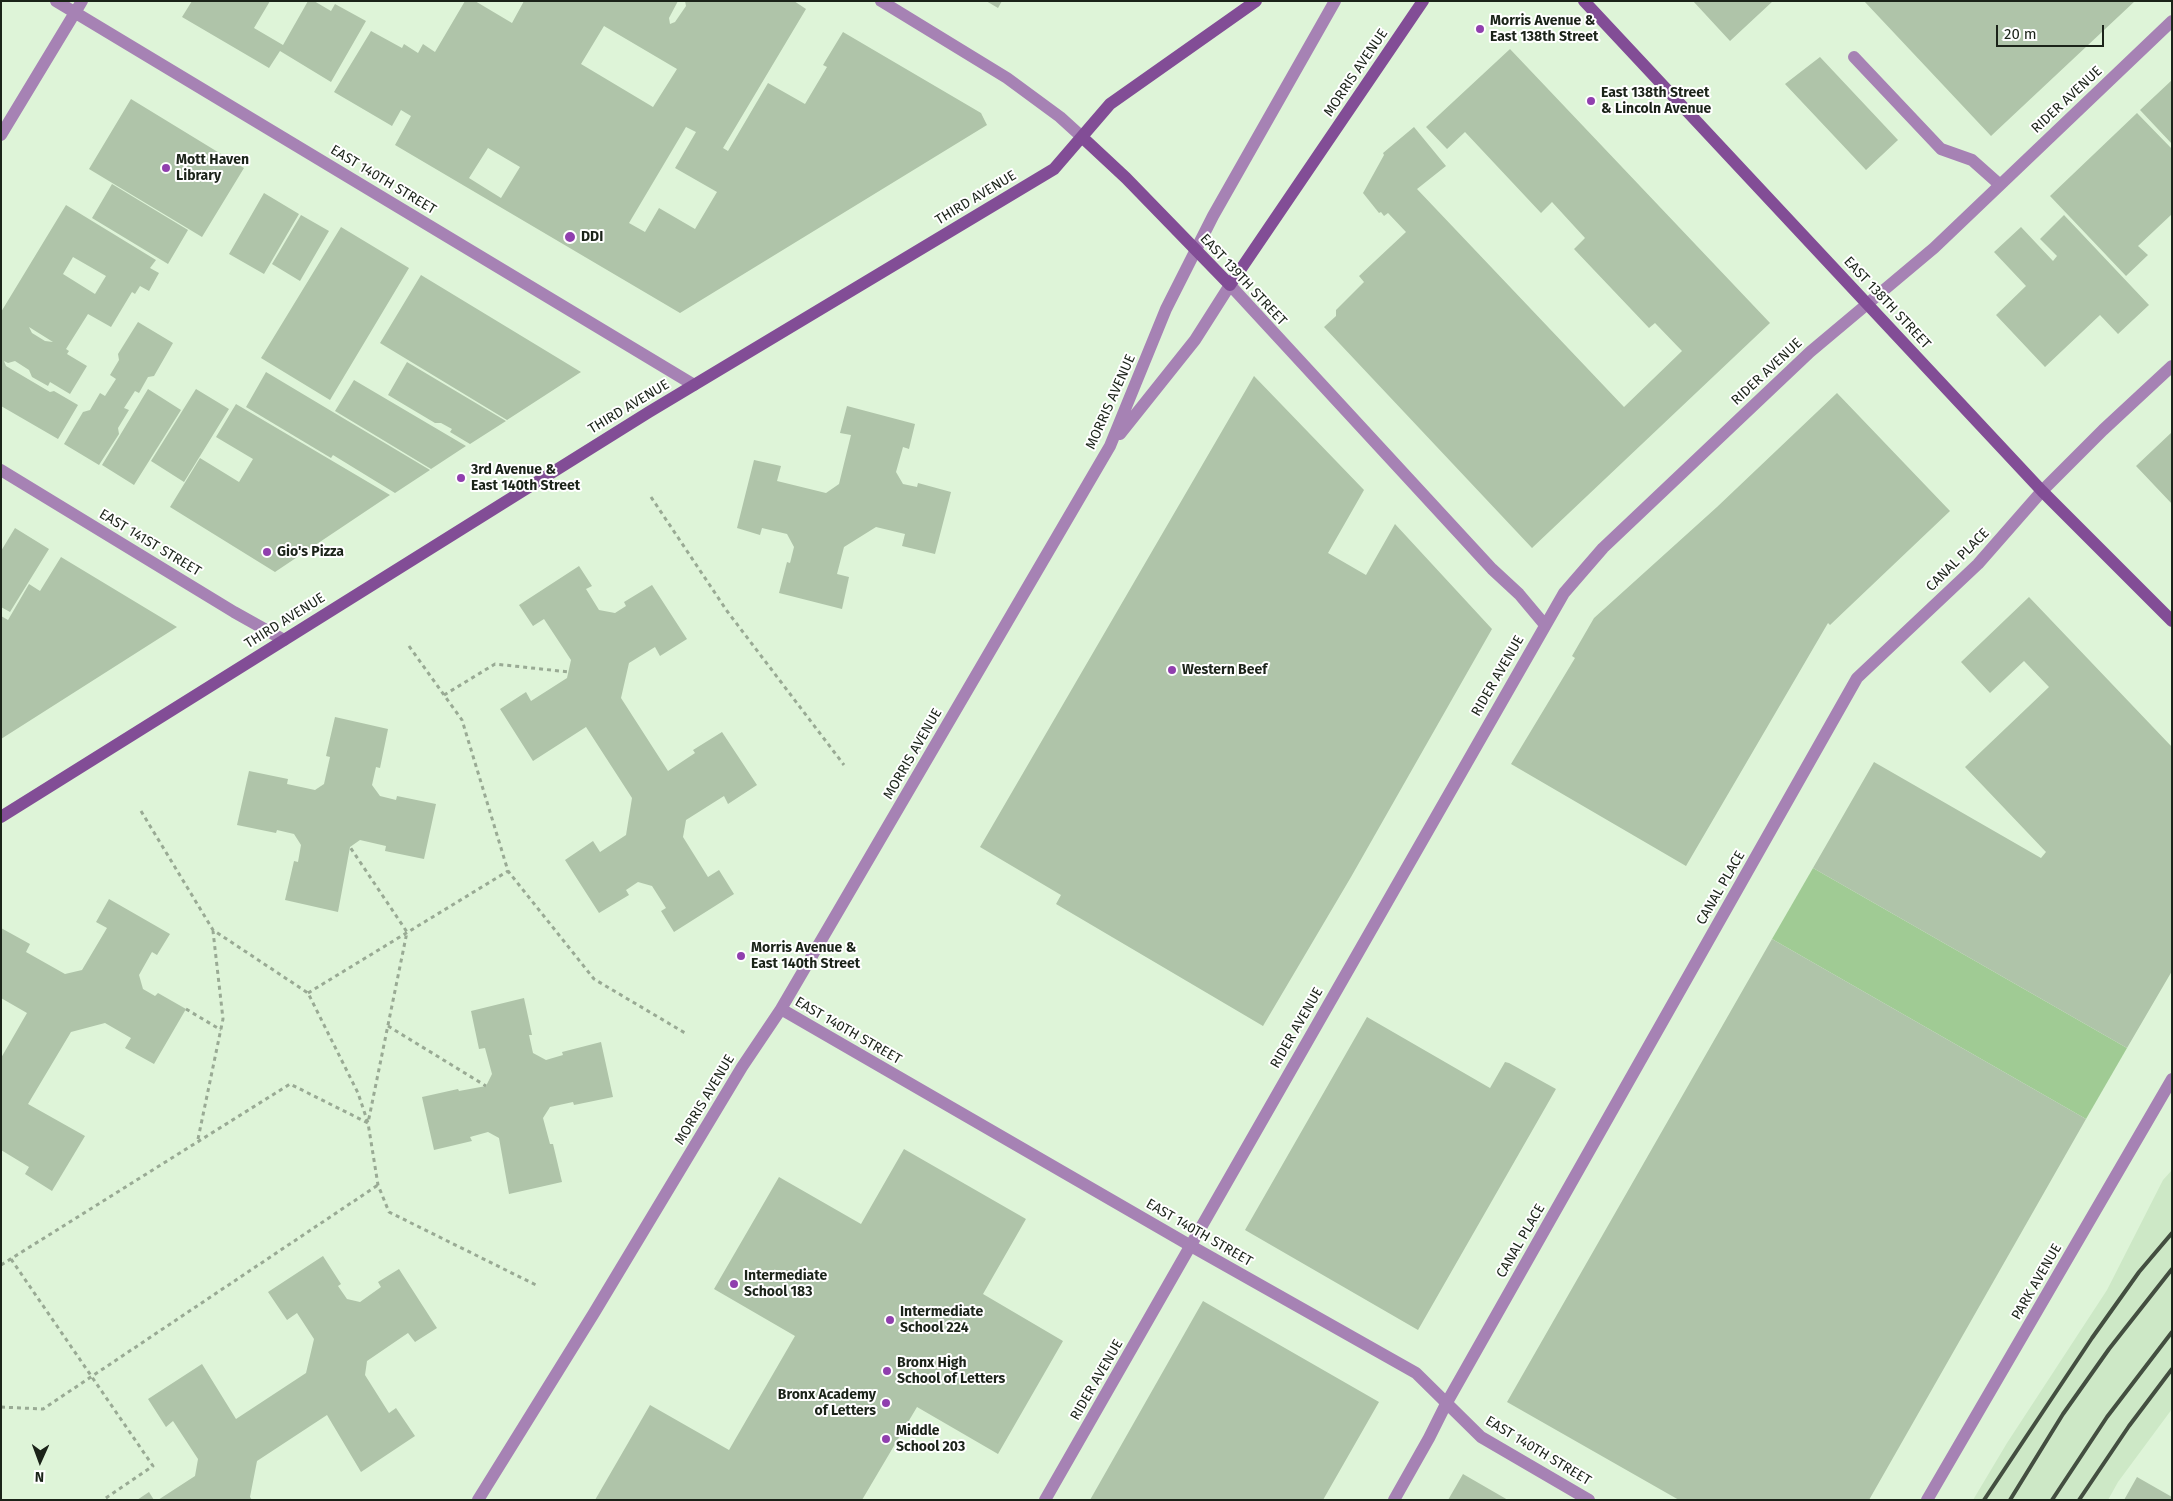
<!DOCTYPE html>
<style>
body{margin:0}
#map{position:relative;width:2173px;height:1501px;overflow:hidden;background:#def4d8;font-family:"Fira Sans",sans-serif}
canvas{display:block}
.frame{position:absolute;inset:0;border:2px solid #1b2319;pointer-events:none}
.north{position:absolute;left:15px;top:1436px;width:50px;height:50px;-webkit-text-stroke:4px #fff;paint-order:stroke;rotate:182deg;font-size:14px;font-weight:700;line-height:20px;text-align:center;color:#1b2319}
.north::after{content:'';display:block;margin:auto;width:18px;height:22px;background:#1b2319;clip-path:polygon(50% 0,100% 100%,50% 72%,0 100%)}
.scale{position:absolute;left:1996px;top:25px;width:108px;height:22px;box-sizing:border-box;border:2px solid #1b2319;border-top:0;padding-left:6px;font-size:15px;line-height:18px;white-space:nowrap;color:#1b2319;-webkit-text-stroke:4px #fff;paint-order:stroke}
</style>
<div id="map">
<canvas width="2173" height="1501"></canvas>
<div class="frame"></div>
<div class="north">N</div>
<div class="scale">20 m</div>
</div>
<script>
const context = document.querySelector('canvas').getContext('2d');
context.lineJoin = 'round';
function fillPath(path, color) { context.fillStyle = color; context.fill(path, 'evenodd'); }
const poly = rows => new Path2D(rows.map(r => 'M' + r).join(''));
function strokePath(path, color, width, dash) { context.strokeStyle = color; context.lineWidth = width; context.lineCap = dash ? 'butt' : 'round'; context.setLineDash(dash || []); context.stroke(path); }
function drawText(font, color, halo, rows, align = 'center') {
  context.font = font + ' "Fira Sans",sans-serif'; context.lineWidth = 4; context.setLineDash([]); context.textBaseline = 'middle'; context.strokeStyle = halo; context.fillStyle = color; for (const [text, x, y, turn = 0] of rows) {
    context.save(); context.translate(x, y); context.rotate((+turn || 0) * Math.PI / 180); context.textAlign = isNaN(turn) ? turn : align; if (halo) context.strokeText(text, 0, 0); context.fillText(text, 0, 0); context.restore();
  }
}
fillPath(poly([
 [2172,1170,2172,1409,2118,1482,2108,1500,1973,1500,2007,1443,2107,1290,2163,1180]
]), '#cde8c6');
fillPath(poly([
 [1813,868,2127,1048,2086,1119,1772,939]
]), '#a0cb94');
fillPath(poly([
 [192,1,270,1,254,28,283,45,308,1,314,1,331,11,335,4,366,21,331,82,280,51,269,68,182,17],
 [465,1,475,1,512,23,524,1,678,1,669,18,670,24,675,22,686,6,685,1,794,1,806,9,723,148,728,151,768,83,805,104,827,67,823,65,843,32,981,113,987,125,680,313,395,145,411,116,401,110,392,126,334,92,371,31,402,48,404,44,418,53,423,44,435,52],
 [604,26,677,69,653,107,581,64],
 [686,127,696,132,675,168,717,192,695,229,659,208,645,232,629,223],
 [488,148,520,167,501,198,469,178],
 [986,1,1002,1,998,8],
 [1693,1,1773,1,1730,41],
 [1864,1,2135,1,1991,136],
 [1510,49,1770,323,1532,548,1324,327,1336,316,1336,310,1364,282,1359,276,1406,232,1388,213,1384,216,1381,212,1379,213,1363,193,1384,155,1383,153,1414,127,1446,166,1417,189,1624,407,1682,351,1655,323,1649,328,1574,249,1585,238,1552,202,1541,213,1465,132,1447,149,1426,127],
 [1820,57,1898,140,1866,170,1785,84],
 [2172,80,2172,144,2140,110],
 [131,99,244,168,202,237,89,169],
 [2137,113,2172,149,2172,214,2138,246,2148,255,2126,276,2050,196],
 [112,184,188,230,168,264,92,218],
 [264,193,299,214,264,274,229,254],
 [66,205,156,260,150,268,159,273,149,291,140,286,135,294,132,292,111,327,88,314,66,349,69,351,67,354,87,366,70,394,50,382,48,386,32,377,29,370,15,361,8,363,4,361,6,366,50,392,54,391,78,405,58,439,1,406,1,312],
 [73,257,106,276,95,294,63,274],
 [29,327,53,342,45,341,32,333],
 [301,215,329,231,300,281,272,264],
 [2064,215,2149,305,2118,334,2100,315,2045,367,1996,315,2026,286,1994,252,2021,227,2053,261,2057,256,2040,239],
 [341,227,409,268,330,400,261,358],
 [421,275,581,372,507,420,380,343],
 [138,322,173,343,154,376,148,377,139,393,135,391,124,408,129,410,118,428,119,434,99,465,64,444,83,412,90,410,100,393,105,396,116,379,110,375,119,360,118,354],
 [407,362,506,421,470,444,450,432,452,429,441,423,435,423,388,395],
 [266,372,430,470,395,493,333,455,331,458,246,407],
 [1254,376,1364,490,1328,553,1366,575,1395,524,1492,629,1351,877,1263,1026,1056,904,1061,895,980,847],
 [354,380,466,446,431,469,335,411],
 [148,389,181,410,134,485,102,465],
 [196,389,229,409,184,482,151,461],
 [1837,393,1950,511,1830,625,1828,623,1686,866,1511,764,1575,658,1572,656,1594,618,1717,507],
 [236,404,390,495,275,572,170,507,200,458,239,482,253,459,216,437],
 [847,406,915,424,909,449,903,447,896,472,903,484,917,487,918,483,951,492,935,554,902,546,905,534,876,527,844,547,837,574,849,577,842,609,779,593,787,562,790,563,794,547,787,534,762,528,760,535,737,528,754,460,781,466,777,481,826,493,839,484,851,435,840,433],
 [2172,432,2172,504,2136,466],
 [15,528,49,549,10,612,1,607,1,551],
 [61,557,177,627,1,739,1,616,8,620,29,584,40,591],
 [579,566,592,586,586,589,599,610,615,613,626,606,624,602,652,585,687,639,660,656,655,647,629,663,621,698,668,771,695,753,693,750,722,732,757,785,728,804,724,796,686,820,683,837,708,877,719,870,734,894,674,932,661,911,666,908,652,886,638,882,626,890,629,895,599,913,565,860,593,841,600,852,626,835,632,798,586,727,533,761,500,709,526,692,531,701,567,678,571,660,544,619,533,626,519,605],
 [2029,597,2172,747,2172,971,2127,1048,1813,868,1874,762,2041,858,2046,852,1965,767,2049,687,2024,661,1990,693,1961,662],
 [335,717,388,729,380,768,376,767,372,785,380,796,396,800,397,796,436,804,424,859,385,851,386,846,360,840,350,847,338,912,285,900,294,861,298,862,301,845,294,834,277,830,276,833,237,825,249,771,288,779,287,784,315,790,324,784,330,757,326,756],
 [109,899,170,934,157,955,152,952,139,975,143,989,155,996,158,993,186,1009,154,1064,125,1048,131,1038,105,1023,71,1032,28,1104,85,1136,52,1191,25,1174,29,1167,1,1150,1,1058,27,1013,1,998,1,928,30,944,26,952,65,974,82,970,107,928,96,922],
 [1772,939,2086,1119,1869,1500,1679,1500,1507,1402],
 [524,998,532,1035,529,1035,533,1053,546,1060,563,1055,562,1052,601,1042,613,1097,574,1105,573,1102,550,1107,543,1118,550,1144,553,1144,562,1182,509,1194,499,1138,488,1132,470,1137,472,1141,434,1150,422,1097,458,1089,459,1091,486,1086,492,1074,485,1048,479,1049,471,1011],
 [1367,1017,1490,1088,1505,1062,1509,1063,1556,1089,1418,1330,1245,1230],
 [904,1149,1026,1219,983,1294,1063,1341,998,1454,917,1407,862,1500,595,1500,650,1405,729,1450,795,1336,714,1289,779,1177,861,1224],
 [323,1256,341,1284,338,1286,347,1299,360,1302,381,1287,378,1282,399,1269,437,1328,415,1342,408,1333,367,1361,365,1375,389,1413,396,1408,415,1436,361,1472,327,1415,257,1461,250,1497,252,1500,158,1500,195,1476,198,1459,173,1421,166,1427,148,1399,202,1364,236,1419,306,1373,314,1339,297,1313,287,1320,268,1292],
 [1203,1301,1379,1402,1323,1500,1090,1500],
 [1463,1474,1508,1500,1448,1500],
 [2137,1477,2172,1497,2171,1500,2124,1500],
 [149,1492,154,1500,137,1500]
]), '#afc4a9');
strokePath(poly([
 [651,497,727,611,844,765],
 [409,646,462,720,508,871,594,979,685,1033],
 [444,695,495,664,569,672],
 [141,811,213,930,308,993,358,1093,368,1123,378,1185,389,1212,536,1285],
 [308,993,508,871],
 [186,1009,221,1030],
 [388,1026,486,1086],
 [198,1139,223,1019,213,931],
 [11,1259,153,1466,103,1500],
 [1,1265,290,1084,368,1123,407,932,350,847],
 [1,1407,43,1409,378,1185]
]), '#99aa94', 3, [4, 4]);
strokePath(poly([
 [1854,57,1941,149,1972,160,1999,184]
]), '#a682b4', 12);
strokePath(poly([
 [56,1,694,385],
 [881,1,1007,78,1060,117,1082,137],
 [1,135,82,1],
 [1120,434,1195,340,1230,285,1492,569,1519,594,1545,625],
 [1,470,234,612,284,640],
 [781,1009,1191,1246,1416,1373,1481,1437,1589,1500],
 [478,1500,594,1313,742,1067,781,1009,1110,446,1166,309,1213,216,1335,1],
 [1045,1500,1564,593,1603,548,1810,352,1934,248,2172,21],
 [1394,1500,1429,1438,1446,1404,1857,678,1978,564,2042,491,2103,430,2172,366],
 [1927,1500,2172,1079]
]), '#a682b4', 12);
strokePath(poly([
 [1584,1,2042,491,2172,621],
 [1082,137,1126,178,1230,285,1423,1],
 [1,817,649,412,1054,169,1110,104,1256,1]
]), '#824d96', 12);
strokePath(poly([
 [1984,1500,2092,1338,2139,1272,2172,1233],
 [2010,1500,2063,1414,2109,1349,2172,1269],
 [2052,1500,2107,1417,2172,1332],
 [2079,1500,2129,1426,2172,1369]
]), '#434e40', 4);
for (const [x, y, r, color] of [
 [1480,29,5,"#903fae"],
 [1591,101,5,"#903fae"],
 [166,168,5,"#903fae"],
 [570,237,6,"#903fae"],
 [461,478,5,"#903fae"],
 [267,552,5,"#903fae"],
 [1172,670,5,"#903fae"],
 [741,956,5,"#903fae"],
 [734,1284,5,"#903fae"],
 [890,1320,5,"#903fae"],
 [887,1371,5,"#903fae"],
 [886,1403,5,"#903fae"],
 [886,1439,5,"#903fae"]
]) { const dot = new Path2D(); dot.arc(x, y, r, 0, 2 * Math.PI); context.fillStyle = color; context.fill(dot); strokePath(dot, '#fff', 2); }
drawText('bold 14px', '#1b2319', '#fff', [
 ["Morris Avenue &",1490,21],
 ["East 138th Street",1490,37],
 ["East 138th Street",1601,93],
 ["& Lincoln Avenue",1601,109],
 ["Mott Haven",176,160],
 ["Library",176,176],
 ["DDI",581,237],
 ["3rd Avenue &",471,470],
 ["East 140th Street",471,486],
 ["Gio's Pizza",277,552],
 ["Western Beef",1182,670],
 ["Morris Avenue &",751,948],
 ["East 140th Street",751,964],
 ["Intermediate",744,1276],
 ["School 183",744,1292],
 ["Intermediate",900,1312],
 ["School 224",900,1328],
 ["Bronx High",897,1363],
 ["School of Letters",897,1379],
 ["Bronx Academy",876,1395,"right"],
 ["of Letters",876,1411,"right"],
 ["Middle",896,1431],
 ["School 203",896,1447]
], 'left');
drawText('14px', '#1b2319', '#fff', [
 ["MORRIS AVENUE",1356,73,-56],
 ["RIDER AVENUE",2067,100,-43],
 ["EAST 140TH STREET",383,180,31],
 ["THIRD AVENUE",976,198,-31],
 ["EAST 139TH STREET",1243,280,47],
 ["EAST 138TH STREET",1887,303,47],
 ["RIDER AVENUE",1767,372,-43],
 ["MORRIS AVENUE",1111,402,-66],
 ["THIRD AVENUE",629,407,-31],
 ["EAST 141ST STREET",150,543,31],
 ["CANAL PLACE",1958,560,-45],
 ["THIRD AVENUE",285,621,-32],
 ["RIDER AVENUE",1498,676,-60],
 ["MORRIS AVENUE",913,754,-60],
 ["CANAL PLACE",1721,888,-60],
 ["RIDER AVENUE",1297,1028,-60],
 ["EAST 140TH STREET",848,1031,30],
 ["MORRIS AVENUE",705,1100,-59],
 ["EAST 140TH STREET",1199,1233,30],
 ["CANAL PLACE",1521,1241,-60],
 ["PARK AVENUE",2037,1282,-60],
 ["RIDER AVENUE",1097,1380,-60],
 ["EAST 140TH STREET",1538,1451,31]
]);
</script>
